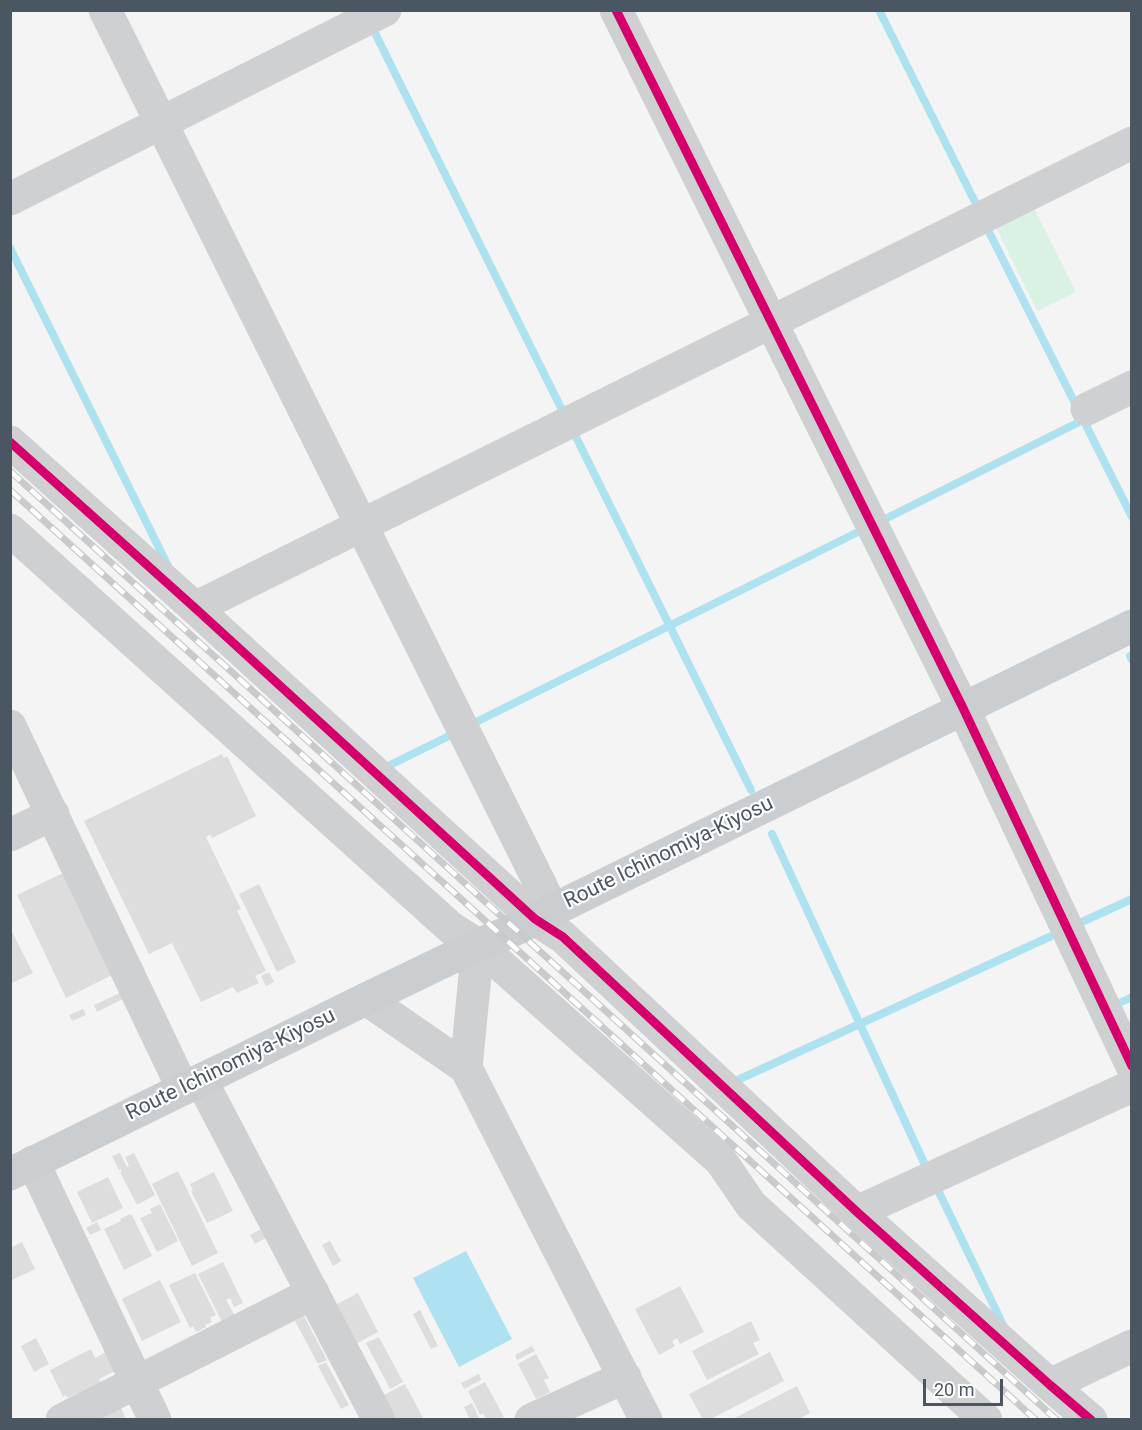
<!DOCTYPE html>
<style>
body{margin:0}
#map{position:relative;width:1142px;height:1430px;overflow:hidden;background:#f4f4f4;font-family:Roboto,sans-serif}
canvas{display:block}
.frame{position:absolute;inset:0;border:12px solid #4a5661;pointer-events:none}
.scale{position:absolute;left:923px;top:1379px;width:80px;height:27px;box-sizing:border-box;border:3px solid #4a5661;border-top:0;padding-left:8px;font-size:18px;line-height:21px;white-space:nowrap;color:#4a5661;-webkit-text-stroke:4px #fff;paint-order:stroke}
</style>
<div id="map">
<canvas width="1142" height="1430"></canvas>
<div class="frame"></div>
<div class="scale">20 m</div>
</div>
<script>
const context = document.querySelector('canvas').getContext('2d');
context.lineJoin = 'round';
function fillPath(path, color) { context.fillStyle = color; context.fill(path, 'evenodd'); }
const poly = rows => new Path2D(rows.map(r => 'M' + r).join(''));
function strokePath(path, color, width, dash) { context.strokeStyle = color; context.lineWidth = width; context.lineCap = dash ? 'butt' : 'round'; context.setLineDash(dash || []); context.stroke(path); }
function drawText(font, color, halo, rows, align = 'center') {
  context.font = font + ' Roboto,sans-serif'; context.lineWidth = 4.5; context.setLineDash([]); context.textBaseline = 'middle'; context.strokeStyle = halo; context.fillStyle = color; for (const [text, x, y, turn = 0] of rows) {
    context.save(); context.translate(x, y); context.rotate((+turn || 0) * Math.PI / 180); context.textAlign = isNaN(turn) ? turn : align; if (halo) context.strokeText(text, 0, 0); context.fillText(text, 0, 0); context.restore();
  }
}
fillPath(poly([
 [1031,202,1076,292,1037,311,993,221]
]), '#d9f2e3');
fillPath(poly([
 [466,1251,512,1339,459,1367,413,1278]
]), '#aee2f0');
strokePath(poly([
 [879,10,979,210],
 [371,25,564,414],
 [986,226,1132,517],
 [10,248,169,568],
 [572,429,751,790],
 [881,521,1083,420],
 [1130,656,1132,660],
 [472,724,866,528],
 [386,767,457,732],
 [772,834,926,1167],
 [1073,926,1132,899],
 [1113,1006,1132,997],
 [731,1083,1060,932],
 [935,1184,1004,1327]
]), '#aee2f0', 8);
fillPath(poly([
 [222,754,224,758,227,756,256,816,212,838,210,835,206,837,241,909,237,911,266,971,255,976,259,983,237,993,233,987,201,1002,172,943,149,954,84,821],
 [63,873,112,975,66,998,17,895],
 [259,884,296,962,277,972,239,894],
 [10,928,33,973,10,984],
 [269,972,274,982,266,986,261,976],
 [122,992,125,998,97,1012,94,1005],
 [83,1009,86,1015,72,1021,69,1015],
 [120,1153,127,1167,129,1166,125,1157,134,1153,155,1195,137,1205,120,1172,122,1171,121,1169,119,1170,112,1156],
 [178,1171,218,1253,192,1266,152,1184],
 [214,1172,233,1211,207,1223,191,1191,193,1190,190,1184],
 [108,1177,123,1208,92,1223,77,1192],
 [160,1204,178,1241,157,1252,140,1218,152,1213,150,1209],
 [130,1214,131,1216,132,1215,152,1256,124,1270,104,1229,121,1221,120,1219],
 [97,1222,101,1230,90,1235,86,1228],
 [267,1226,271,1235,255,1244,250,1235],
 [330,1241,341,1261,333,1266,322,1245],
 [22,1242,35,1269,10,1281,10,1248],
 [223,1262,243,1303,234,1307,230,1298,226,1300,235,1316,222,1322,198,1274],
 [195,1273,216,1315,210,1318,212,1322,205,1325,206,1327,196,1332,193,1326,190,1328,169,1285],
 [160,1280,181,1322,142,1341,122,1299],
 [680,1286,704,1332,680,1344,677,1338,672,1341,675,1346,659,1355,635,1309],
 [358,1293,378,1332,348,1348,328,1309],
 [420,1310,438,1346,431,1349,413,1314],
 [304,1316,327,1360,318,1364,295,1321],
 [751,1321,760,1340,753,1343,759,1354,707,1380,692,1351],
 [379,1337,403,1382,390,1389,366,1343],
 [36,1338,49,1364,34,1372,21,1346],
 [532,1346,535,1351,517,1360,515,1355],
 [91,1349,95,1358,106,1352,115,1371,99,1379,102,1384,79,1395,78,1393,68,1398,66,1395,63,1397,50,1370],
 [770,1352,784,1381,709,1420,703,1420,689,1394],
 [536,1354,549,1378,544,1380,550,1392,536,1399,518,1364],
 [326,1362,349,1405,341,1409,318,1366],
 [479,1374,481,1380,464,1389,461,1383],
 [485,1382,504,1417,499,1420,486,1420,483,1413,480,1415,468,1391],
 [405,1384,424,1420,387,1420,376,1399],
 [797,1386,810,1413,797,1420,731,1420],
 [472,1403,480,1420,470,1420,464,1407],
 [121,1408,126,1420,98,1420]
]), '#ddddde');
strokePath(poly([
 [105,10,553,910],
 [616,10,963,708,1132,1066],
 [10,199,385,10],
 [1087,409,1132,387],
 [10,442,195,608,535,919,563,937,857,1212,1050,1385,1091,1420],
 [10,530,451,928,478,945,721,1161,751,1205,986,1420],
 [195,608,1132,143],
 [10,726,183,1089],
 [10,835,53,814],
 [366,999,466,1068,646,1420],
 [466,1068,478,945],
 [201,1080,379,1420],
 [33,1162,155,1420],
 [857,1212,1132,1086],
 [1050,1385,1132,1346],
 [62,1420,313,1293],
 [531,1420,625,1377]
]), '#ced0d2', 33);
strokePath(poly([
 [10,1174,366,999,478,945,516,929,553,910,1132,626]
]), '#caced1', 33);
const rail = poly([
 [10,471,1057,1420],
 [10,490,1036,1420]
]);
strokePath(rail, '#c9cacc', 7);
strokePath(rail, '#fff', 4.5, [14]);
strokePath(poly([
 [616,10,963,708,1132,1066],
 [10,442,195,608,535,919,563,937,857,1212,1050,1385,1091,1420]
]), '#d6006c', 9);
drawText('21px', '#4a5661', '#fff', [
 ["Route Ichinomiya-Kiyosu",669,853,-26],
 ["Route Ichinomiya-Kiyosu",231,1065,-26]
]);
</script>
